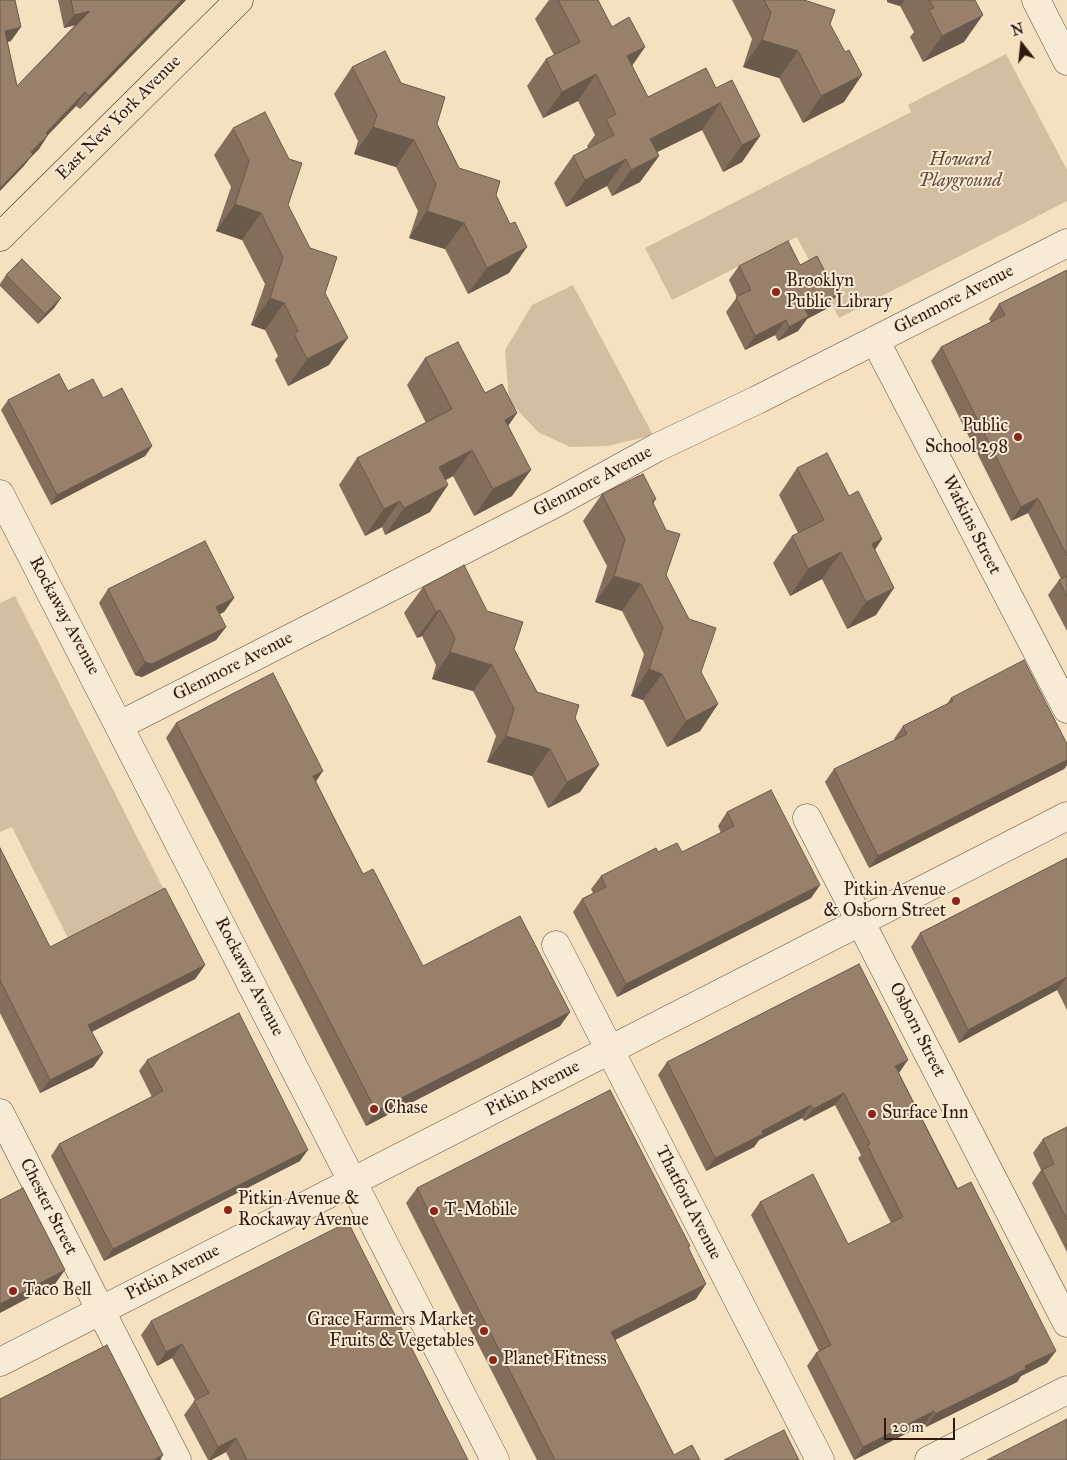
<!DOCTYPE html>
<style>
body{margin:0}
#map{position:relative;width:1067px;height:1460px;overflow:hidden;background:#f5e0c0;font-family:"IM FELL Great Primer",serif}
canvas{display:block}
.north{position:absolute;left:997px;top:20px;width:50px;height:50px;-webkit-text-stroke:4px #f8ebd6;paint-order:stroke;rotate:344deg;font-size:14px;font-weight:700;line-height:20px;text-align:center;color:#34190e}
.north::after{content:'';display:block;margin:auto;width:18px;height:22px;background:#34190e;clip-path:polygon(50% 0,100% 100%,50% 72%,0 100%)}
.scale{position:absolute;left:884px;top:1418px;width:71px;height:22px;box-sizing:border-box;border:2px solid #34190e;border-top:0;padding-left:6px;font-size:15px;line-height:18px;white-space:nowrap;color:#34190e;-webkit-text-stroke:4px #f8ebd6;paint-order:stroke}
</style>
<div id="map">
<canvas width="1067" height="1460"></canvas>
<div class="north">N</div>
<div class="scale">20 m</div>
</div>
<script>
const context = document.querySelector('canvas').getContext('2d');
context.lineJoin = 'round';
function fillPath(path, color) { context.fillStyle = color; context.fill(path, 'evenodd'); }
const poly = rows => new Path2D(rows.map(r => 'M' + r).join(''));
function strokePath(path, color, width, dash) { context.strokeStyle = color; context.lineWidth = width; context.lineCap = dash ? 'butt' : 'round'; context.setLineDash(dash || []); context.stroke(path); }
function drawText(font, color, halo, rows, align = 'center') {
  context.font = font + ' "IM FELL Great Primer",serif'; context.lineWidth = 4; context.setLineDash([]); context.textBaseline = 'middle'; context.strokeStyle = halo; context.fillStyle = color; for (const [text, x, y, turn = 0] of rows) {
    context.save(); context.translate(x, y); context.rotate((+turn || 0) * Math.PI / 180); context.textAlign = isNaN(turn) ? turn : align; if (halo) context.strokeText(text, 0, 0); context.fillText(text, 0, 0); context.restore();
  }
}
fillPath(poly([
 [1006,54,1067,170,1067,201,839,318,797,237,672,300,645,248,911,112,908,105],
 [573,285,653,435,608,446,570,447,538,432,509,401,505,350,532,305],
 [15,596,164,890,68,938,12,827,0,832,0,603]
]), '#d4bea2');
const minor = poly([
 [1036,0,1067,61],
 [875,340,1067,709],
 [0,494,495,1460],
 [120,725,554,504,656,448,757,400,1067,243],
 [807,818,1067,1323],
 [556,945,820,1460],
 [0,1113,177,1460],
 [0,1362,1067,816],
 [929,1460,1067,1390]
]);
const major = poly([
 [0,237,239,0]
]);
strokePath(minor, '#644b3a', 29);
strokePath(major, '#34190e', 29);
strokePath(minor, '#f8ebd6', 28);
strokePath(major, '#f5e0c0', 28);
fillPath(poly([
 [0,0,11,41,7,42,17,86,75,25,64,28,58,0,186,0,80,109,76,106,48,135,39,149,30,158,23,167],
 [549,0,598,0,612,27,645,47,632,66,648,97,716,88,760,136,742,162,723,172,702,130,657,152,659,156,640,182,612,196,607,186,566,207,554,183,573,156,588,148,587,146,595,135,578,101,543,118,527,86,546,59,554,55,535,19],
 [732,0,804,0,830,24,844,102,803,123,779,78,743,67,752,39],
 [887,0,975,0,964,42,923,62,910,37,914,32,900,6,887,2],
 [352,67,401,83,437,124,459,168,509,273,468,294,445,249,409,238,418,211,396,167,354,154,358,141,334,94],
 [233,128,288,205,325,293,329,365,288,386,275,360,278,356,265,330,251,325,265,284,242,240,216,231,231,187,214,155],
 [800,265,826,309,807,319,798,331,778,341,775,335,745,350,726,312,737,297,729,280,739,266],
 [1067,270,1067,631,1048,595,1059,580,1061,579,1028,513,1011,521,931,361,941,347,991,322,989,319,999,304],
 [6,275,61,298,54,308,38,324,0,286,0,284],
 [425,358,517,413,508,426,512,496,474,516,453,476,446,480,430,512,385,535,382,527,365,536,339,485,357,458,426,423,407,385],
 [68,391,103,398,152,446,145,456,51,505,1,410,8,400],
 [797,468,849,496,882,539,875,550,876,615,847,629,822,579,790,596,773,563,792,536,798,533,779,495],
 [602,494,656,499,653,504,666,575,701,672,718,704,700,731,667,747,643,700,631,696,644,654,622,611,595,602,607,566,583,521],
 [423,587,487,611,514,649,537,692,575,718,599,765,580,792,548,808,532,776,487,762,496,736,473,691,432,679,436,665,422,636,417,638,404,613],
 [108,589,234,598,224,612,219,614,226,627,216,640,142,677,135,675,99,603],
 [951,698,1067,744,1067,765,1064,769,869,868,825,782,834,769,895,740,894,739,903,726,947,704],
 [176,723,316,782,363,874,423,966,570,1012,560,1026,366,1126,166,738],
 [727,812,820,885,811,898,617,997,573,912,582,899,593,893,591,889,601,876,658,852,682,852,721,833,718,826],
 [0,848,50,947,205,965,195,979,92,1032,103,1053,93,1067,40,1093,0,1013],
 [1067,858,1067,1010,1057,990,959,1043,911,947,920,933],
 [147,1060,300,1161,104,1261,51,1156,59,1144,152,1097,139,1071],
 [667,1062,899,1073,1047,1363,1021,1376,1017,1382,977,1402,926,1427,925,1424,854,1460,807,1366,816,1353,819,1351,751,1215,760,1202,848,1244,891,1223,858,1158,861,1155,835,1105,804,1121,802,1118,759,1140,754,1147,706,1171,658,1075],
 [1067,1127,1067,1252,1032,1183,1041,1170,1033,1153,1043,1139],
 [417,1188,690,1246,688,1249,696,1299,615,1340,674,1455,700,1460,537,1460,406,1203],
 [151,1321,468,1460,230,1460,226,1452,211,1460,208,1460,184,1415,195,1400,172,1358,157,1366,141,1335]
]), '#836e5c');
fillPath(poly([
 [182,0,186,0,80,109,89,96],
 [888,0,905,0,900,6,887,2],
 [90,11,80,24,64,28,74,15],
 [983,15,964,42,923,62,942,36],
 [21,27,11,41,0,43,5,31],
 [762,40,798,51,779,78,743,67],
 [645,47,626,74,627,56],
 [596,74,578,101,543,118,562,92],
 [862,75,844,102,803,123,821,96],
 [85,92,76,106,36,147,46,133],
 [720,103,702,130,631,165,650,139],
 [373,127,414,140,396,167,354,154],
 [48,135,39,149,30,158,23,167,0,191,0,188,31,152],
 [760,136,742,162,723,172,742,145],
 [659,156,640,182,612,196,631,170],
 [626,159,607,186,566,207,585,180],
 [235,204,261,213,242,240,216,231],
 [427,211,464,223,445,249,409,238],
 [527,247,509,273,468,294,487,268],
 [837,295,826,309,807,319,798,331,778,341,789,327,805,310],
 [61,298,54,308,38,324,45,314],
 [270,298,284,303,265,330,251,325],
 [786,320,775,335,745,350,755,336],
 [348,338,329,365,288,386,307,359],
 [517,413,498,440,505,420],
 [152,446,145,456,51,505,57,495],
 [472,450,453,476,420,494,439,467],
 [531,470,512,496,474,516,493,489],
 [448,485,430,512,385,535,404,508],
 [1038,498,1028,513,1011,521,1021,507],
 [400,501,382,527,365,536,384,509],
 [882,539,864,565,872,544],
 [841,552,822,579,790,596,808,569],
 [614,576,641,584,622,611,595,602],
 [894,588,876,615,847,629,866,602],
 [234,598,224,612,206,621,216,607],
 [440,610,422,636,417,638,436,612],
 [226,627,216,640,142,677,135,675,145,662],
 [450,652,492,665,473,691,432,679],
 [649,669,662,674,643,700,631,696],
 [718,704,700,731,667,747,686,721],
 [506,736,550,749,532,776,487,762],
 [1067,760,1067,765,1064,769,869,868,878,856],
 [599,765,580,792,548,808,567,782],
 [323,771,313,786,313,776],
 [820,885,811,898,617,997,626,984],
 [205,965,195,979,79,1038,88,1025],
 [1067,977,1057,990,959,1043,968,1030],
 [570,1012,560,1026,366,1126,376,1111],
 [103,1053,93,1067,40,1093,50,1080],
 [908,1060,899,1073,895,1066],
 [844,1093,835,1105,804,1121,813,1109],
 [811,1105,802,1118,759,1140,754,1147,706,1171,715,1158,762,1131],
 [308,1150,300,1161,104,1261,113,1249],
 [65,1270,55,1284,0,1313,0,1304],
 [706,1284,696,1299,601,1347,611,1332],
 [182,1344,172,1358,157,1366,166,1352],
 [1056,1351,1047,1363,1021,1376,1017,1382,926,1427,935,1414,1025,1366],
 [934,1411,925,1424,854,1460,863,1447],
 [236,1438,226,1452,211,1460,209,1460,218,1447],
 [163,1455,160,1460,153,1460]
]), '#6a5a4b');
const building = poly([
 [0,0,15,0,21,27,5,31,17,86,90,11,74,15,71,0,182,0,89,96,85,92,46,133,48,135,31,152,33,154,0,188,0,0],
 [558,0,598,0,612,27,629,17,645,47,627,56,648,97,706,68,716,88,732,80,760,136,742,145,720,103,650,139,659,156,631,170,626,159,585,180,573,156,614,135,606,119,616,114,596,74,562,92,546,59,580,42,558,0],
 [764,0,804,0,835,10,830,24,845,52,849,50,862,75,821,96,798,51,762,40,771,13,764,0],
 [929,0,975,0,983,15,942,36,929,10,934,8,929,0],
 [385,51,401,83,445,97,437,124,459,168,500,181,496,195,510,224,515,222,527,247,487,268,464,223,427,211,436,184,414,140,373,127,377,115,352,67,385,51],
 [265,112,289,159,302,163,288,205,310,248,337,257,325,293,348,338,307,359,294,334,298,331,284,303,270,298,283,257,261,213,235,204,249,161,233,128,265,112],
 [788,241,800,265,817,256,837,295,805,310,809,316,789,327,786,320,755,336,736,297,751,290,739,266,788,241],
 [22,259,61,298,45,314,6,275,22,259],
 [1067,270,1067,556,1038,498,1021,507,941,347,1005,315,999,304,1067,270],
 [458,342,485,393,502,384,517,413,505,420,531,470,493,489,472,450,439,467,448,485,404,508,400,501,384,509,357,458,452,409,425,358,458,342],
 [59,374,68,391,93,379,103,398,122,388,152,446,57,495,8,400,59,374],
 [827,453,849,496,858,491,882,539,872,544,894,588,866,602,841,552,808,569,792,536,824,520,797,468,827,453],
 [643,474,656,499,652,501,666,530,680,534,666,575,689,619,716,628,701,672,718,704,686,721,662,674,649,669,663,628,641,584,614,576,625,539,602,494,643,474],
 [205,541,234,598,216,607,226,627,152,664,145,662,108,589,205,541],
 [464,565,487,611,523,622,514,649,537,692,579,705,575,718,599,765,567,782,550,749,506,736,514,709,492,665,450,652,455,638,440,610,436,612,423,587,464,565],
 [1067,576,1067,597,1059,580,1067,576],
 [1024,660,1067,744,1067,760,878,856,834,769,907,734,903,726,953,701,951,698,1024,660],
 [273,673,323,771,313,776,338,826,363,874,373,869,423,966,520,916,570,1012,376,1111,176,723,273,673],
 [771,790,820,885,626,984,582,899,606,887,601,876,656,848,658,852,677,843,682,852,734,826,727,812,771,790],
 [0,848,50,947,165,888,205,965,88,1025,103,1053,50,1080,0,980,0,848],
 [1067,858,1067,977,968,1030,920,933,1067,858],
 [859,964,908,1060,895,1066,957,1189,971,1182,1056,1351,1025,1366,1026,1369,986,1389,935,1414,934,1411,863,1447,816,1353,831,1345,760,1202,813,1174,848,1244,903,1217,867,1145,870,1144,844,1093,813,1109,811,1105,762,1131,763,1134,715,1158,667,1062,859,964],
 [239,1013,308,1150,113,1249,59,1144,163,1091,147,1060,239,1013],
 [610,1090,690,1246,688,1247,706,1284,611,1332,674,1455,692,1445,700,1460,555,1460,417,1188,610,1090],
 [1067,1127,1067,1220,1042,1170,1054,1164,1043,1139,1067,1127],
 [23,1188,65,1270,0,1304,0,1200,23,1188],
 [348,1222,468,1460,247,1460,236,1438,218,1447,194,1401,209,1393,182,1344,166,1352,151,1321,348,1222],
 [107,1345,163,1455,153,1460,0,1460,0,1399,107,1345],
 [1067,1419,1067,1460,987,1460,1067,1419],
 [784,1430,799,1460,724,1460,784,1430]
]);
fillPath(building, '#98806b');
strokePath(building, '#6a5a4b', 1);
for (const [x, y, r, color] of [
 [776,292,5,"#8f2418"],
 [1018,437,5,"#8f2418"],
 [956,901,5,"#8f2418"],
 [374,1109,5,"#8f2418"],
 [872,1114,5,"#8f2418"],
 [228,1210,5,"#8f2418"],
 [434,1211,5,"#8f2418"],
 [13,1291,5,"#8f2418"],
 [484,1331,5,"#8f2418"],
 [493,1360,5,"#8f2418"]
]) { const dot = new Path2D(); dot.arc(x, y, r, 0, 2 * Math.PI); context.fillStyle = color; context.fill(dot); strokePath(dot, '#f8ebd6', 2); }
drawText('18px', '#34190e', '#f8ebd6', [
 ["East New York Avenue",119,118,-45],
 ["Glenmore Avenue",954,300,-27],
 ["Glenmore Avenue",593,482,-28],
 ["Watkins Street",971,525,63],
 ["Rockaway Avenue",64,616,62],
 ["Glenmore Avenue",233,667,-27],
 ["Rockaway Avenue",249,977,63],
 ["Osborn Street",917,1030,63],
 ["Pitkin Avenue",533,1089,-27],
 ["Thatford Avenue",688,1203,63],
 ["Chester Street",48,1207,63],
 ["Pitkin Avenue",173,1273,-27]
]);
drawText('italic 18px', '#644b3a', '#f8ebd6', [
 ["Howard",960,161],
 ["Playground",960,182]
]);
drawText('18px', '#34190e', '#f8ebd6', [
 ["Brooklyn",786,282],
 ["Public Library",786,303],
 ["Public",1008,427,"right"],
 ["School 298",1008,448,"right"],
 ["Pitkin Avenue",946,891,"right"],
 ["& Osborn Street",946,912,"right"],
 ["Chase",384,1109],
 ["Surface Inn",882,1114],
 ["Pitkin Avenue &",238,1200],
 ["Rockaway Avenue",238,1221],
 ["T-Mobile",444,1211],
 ["Taco Bell",23,1291],
 ["Grace Farmers Market",474,1321,"right"],
 ["Fruits & Vegetables",474,1342,"right"],
 ["Planet Fitness",503,1360]
], 'left');
</script>
